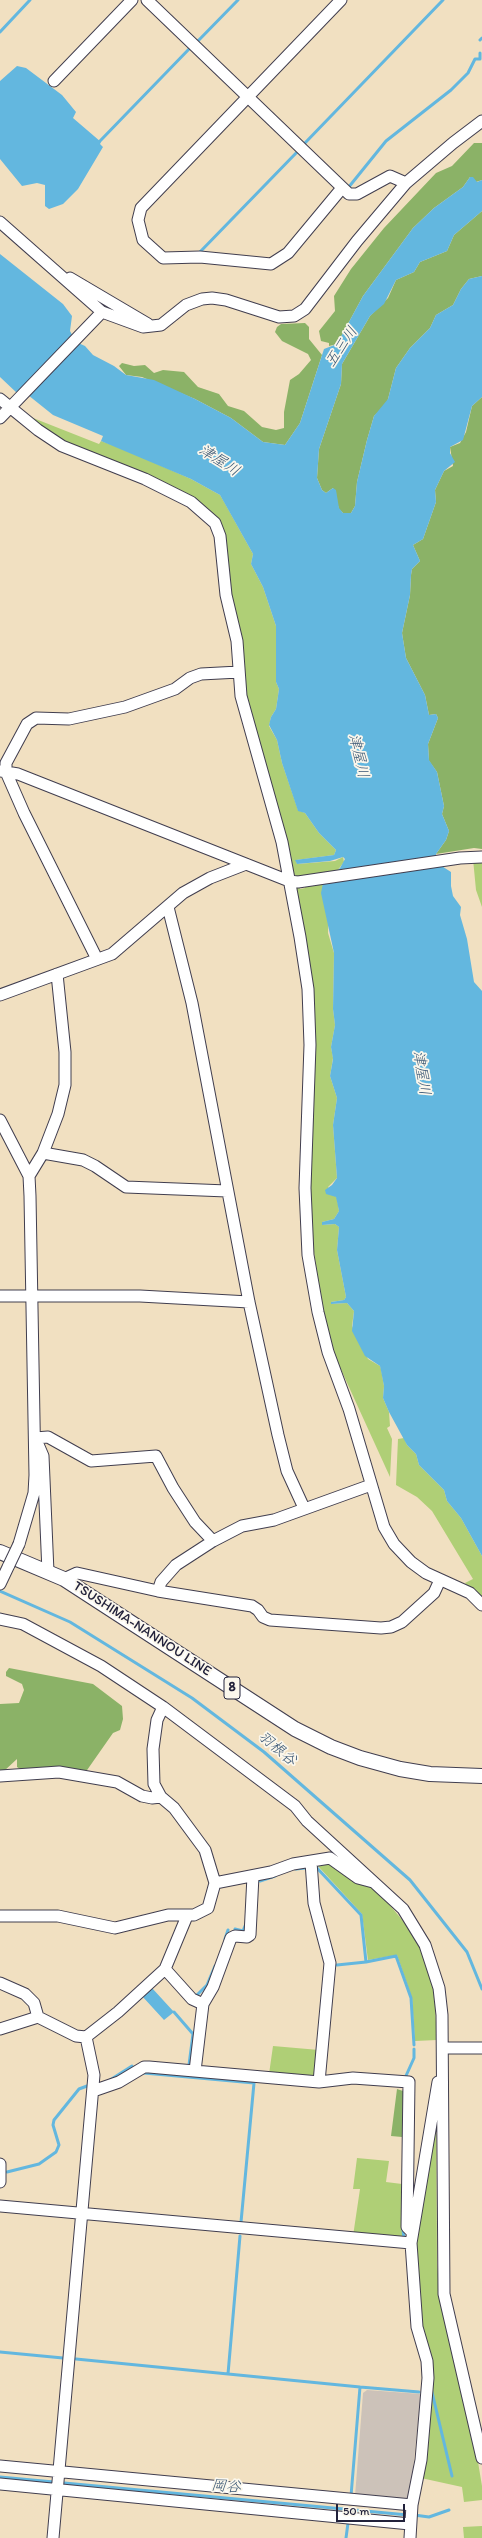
<!DOCTYPE html>
<meta charset="utf-8">
<style>
body{margin:0}
#map{position:relative;width:482px;height:2538px;overflow:hidden;background:#f1e0c1;font-family:Itim,sans-serif}
canvas{display:block}
.scale{position:absolute;left:336px;top:2504px;width:69px;height:18px;box-sizing:border-box;border:2px solid #22223b;border-top:0;padding-left:5px;font-size:12px;line-height:14px;white-space:nowrap;color:#22223b;-webkit-text-stroke:3px #fbf7ec;paint-order:stroke}
</style>
<div id="map">
<canvas width="482" height="2538"></canvas>
<div class="scale">50 m</div>
</div>
<script>
const context = document.querySelector('canvas').getContext('2d');
context.lineJoin = 'round';
function fillPath(path, color) { context.fillStyle = color; context.fill(path, 'evenodd'); }
const poly = rows => new Path2D(rows.map(r => 'M' + r).join(''));
function strokePath(path, color, width, dash) { context.strokeStyle = color; context.lineWidth = width; context.lineCap = dash ? 'butt' : 'round'; context.setLineDash(dash || []); context.stroke(path); }
function drawText(font, color, halo, rows, align = 'center') {
  context.font = font + ' Itim,"Klee One",sans-serif'; context.lineWidth = 3.5; context.setLineDash([]); context.textBaseline = 'middle'; context.strokeStyle = halo; context.fillStyle = color; for (const [text, x, y, turn = 0] of rows) {
    context.save(); context.translate(x, y); context.rotate((+turn || 0) * Math.PI / 180); context.textAlign = isNaN(turn) ? turn : align; if (halo) context.strokeText(text, 0, 0); context.fillText(text, 0, 0); context.restore();
  }
}
fillPath(poly([
 [367,2390,421,2394,410,2497,406,2500,355,2496,363,2393]
]), '#ccc2b9');
fillPath(poly([
 [28,416,99,444,101,441,121,448,191,479,220,495,223,500,253,554,251,564,263,587,276,626,276,682,279,689,276,709,271,717,269,726,277,740,282,763,298,810,305,813,319,833,336,850,334,855,296,860,297,864,335,861,343,857,344,862,337,871,297,877,289,871,246,697,231,593,227,548,220,526,210,514,66,445],
 [473,859,482,860,482,907,476,890],
 [329,881,328,933,334,953,333,1009,335,1025,331,1047,333,1058,330,1076,337,1098,333,1125,337,1178,328,1187,337,1198,339,1211,334,1219,322,1222,322,1225,335,1224,339,1227,337,1250,346,1297,344,1300,331,1302,331,1304,347,1303,354,1311,352,1326,368,1359,380,1366,381,1369,384,1386,383,1398,389,1412,390,1426,387,1428,392,1439,390,1477,333,1352,323,1312,314,1252,310,1189,312,990,306,939,295,884,299,884,300,889,305,888,305,884],
 [404,1438,407,1445,416,1454,419,1465,444,1490,447,1501,461,1518,482,1556,482,1598,465,1583,473,1579,432,1511,417,1497,396,1485,398,1439],
 [332,1862,361,1883,377,1890,409,1928,421,1948,434,1989,437,2040,415,2041,412,1998,397,1955,368,1960,362,1914,318,1866,318,1863],
 [273,2046,319,2050,315,2078,269,2074],
 [436,2093,437,2264,440,2295,473,2432,482,2486,482,2500,464,2502,462,2487,421,2478,430,2392,421,2319,415,2242,424,2169,430,2169,430,2145],
 [357,2158,389,2161,386,2182,402,2184,403,2238,353,2236,360,2189,353,2189],
 [482,2526,482,2538,464,2538,463,2527]
]), '#afcf76');
fillPath(poly([
 [474,143,482,143,482,180,476,182,470,177,463,187,434,208,413,228,363,296,337,344,329,346,329,343,321,341,319,331,335,311,334,296,351,269,384,228,436,173,452,166],
 [482,211,482,276,469,279,461,289,453,305,436,315,430,328,410,348,396,368,388,399,386,405,374,416,367,440,357,482,355,506,351,513,343,513,339,509,333,488,326,493,322,490,317,478,319,449,341,384,342,364,370,316,388,298,396,280,414,272,420,262,447,251,454,235],
 [305,323,309,327,309,339,322,355,300,423,285,445,263,442,231,418,195,399,142,377,126,375,119,366,122,363,134,366,145,365,154,373,163,370,184,372,198,387,219,394,228,406,244,411,262,427,276,430,284,428,284,412,290,380,299,374,311,360,308,354,282,341,275,332,277,327,281,324],
 [482,397,482,849,474,848,436,854,446,840,449,831,442,814,444,806,437,772,429,761,428,744,438,718,436,714,429,715,425,695,406,658,402,633,410,595,411,575,412,569,420,561,413,545,423,539,436,502,435,490,444,471,453,466,450,447,460,443,466,432,472,406],
 [9,1668,93,1684,122,1706,123,1719,120,1730,113,1733,85,1773,20,1769,17,1767,17,1759,4,1771,0,1771,0,1704,19,1703,24,1690,22,1684,6,1676,6,1672],
 [397,2089,403,2091,402,2137,391,2136]
]), '#8bb267');
fillPath(poly([
 [17,66,26,68,62,95,76,112,73,118,101,142,100,144,103,147,78,189,63,204,49,209,45,206,45,185,37,183,22,186,0,159,0,81],
 [470,177,473,177,477,182,482,180,482,211,454,235,447,251,420,262,414,272,396,280,384,304,370,316,342,364,341,384,319,449,317,478,322,490,326,493,333,488,336,490,339,508,343,513,351,513,355,506,357,482,367,440,374,416,388,399,396,368,410,348,430,328,436,315,453,305,461,289,469,279,482,276,482,397,472,406,463,440,450,447,450,453,455,462,444,471,435,490,436,502,423,539,413,545,420,561,412,569,411,575,410,595,402,633,406,658,425,695,429,715,436,714,438,718,428,744,429,760,437,772,444,806,442,814,449,831,446,840,436,854,437,863,451,872,451,886,453,896,461,907,460,915,467,939,474,982,482,991,482,1556,461,1518,447,1501,444,1490,419,1465,416,1454,407,1445,389,1412,383,1398,384,1386,380,1366,365,1356,352,1331,354,1311,347,1303,331,1304,331,1302,344,1300,346,1297,337,1250,339,1227,335,1224,322,1225,322,1222,334,1219,339,1211,336,1197,326,1194,325,1190,332,1185,337,1178,333,1125,337,1098,330,1076,333,1059,331,1047,335,1025,333,1009,334,953,321,893,323,883,340,868,345,859,343,857,330,861,297,864,295,860,334,855,336,850,319,833,305,813,298,811,282,763,277,740,269,725,271,717,276,709,279,689,276,682,276,626,263,587,251,564,253,554,220,495,191,479,101,441,103,436,53,415,28,395,18,394,0,377,0,254,63,304,72,316,70,331,76,342,85,346,93,355,114,366,126,375,154,380,195,399,231,418,263,442,285,445,300,423,324,349,337,344,363,296,413,228,434,208,463,187],
 [152,1988,174,2012,164,2020,142,1996]
]), '#63b7df');
strokePath(poly([
 [0,32,30,0],
 [480,40,482,38],
 [196,43,238,0],
 [100,141,191,47],
 [304,144,443,0],
 [348,188,386,141,451,90,468,73,475,59,480,59,480,53],
 [199,253,299,150],
 [0,1591,70,1622,192,1698,264,1752,410,1880,467,1952,482,1989],
 [317,1868,361,1915,366,1962,396,1956,411,1998,414,2045],
 [296,1869,305,1868],
 [260,1881,275,1876],
 [235,1929,243,1931,245,1926],
 [225,1939,228,1930],
 [337,1965,366,1962],
 [197,1995,207,1985,215,1966],
 [174,2012,193,2034,189,2065],
 [144,2073,254,2083,241,2222],
 [405,2078,414,2058,414,2049],
 [110,2080,132,2066],
 [7,2172,39,2164,56,2152,59,2145,53,2125,54,2120,79,2089,87,2086],
 [403,2229,404,2239],
 [0,2352,63,2358],
 [76,2359,360,2387,351,2496],
 [228,2374,240,2236],
 [360,2387,419,2392],
 [431,2388,452,2476],
 [0,2477,408,2515],
 [414,2515,429,2517,449,2510],
 [346,2538,348,2523]
]), '#63b7df', 3);
const minor = poly([
 [147,0,349,194,357,194,390,176,406,183],
 [341,0,141,208,138,220,143,240,163,258,200,257,271,264,288,253,342,188],
 [54,81,132,0],
 [0,222,102,312,143,327,161,325,186,305,202,299,212,298,226,300,279,317,294,316,305,309,357,241,406,183,453,143,482,121],
 [70,278,148,324],
 [0,399,38,430,62,446,145,479,191,502,215,523,220,536,226,595,237,641,241,696,282,842,300,937,308,989,310,1045,305,1188,308,1255,318,1312,328,1352,349,1409,384,1527,394,1544,411,1562,426,1573,470,1593,482,1605],
 [0,418,102,312],
 [0,771,18,774,289,881,298,882,460,858,482,857],
 [168,907,192,1003,249,1302,278,1435,287,1471,304,1508],
 [97,959,24,813,6,772,6,763,27,724,36,718,69,719,125,707,175,689,190,678,201,674,239,672],
 [0,995,112,954,183,893,210,878,246,864],
 [0,1120,29,1176,30,1196,35,1475,34,1493,19,1544],
 [43,1153,83,1160,95,1166,126,1187,227,1191],
 [29,1176,43,1153,58,1114,65,1085,65,1052,57,974],
 [0,1296,140,1296,249,1302],
 [35,1438,48,1437,91,1461,156,1456,173,1488,195,1522,213,1541],
 [37,1442,43,1456,48,1572],
 [64,1579,77,1573,158,1591,161,1582,176,1565,213,1541,242,1526,274,1520,371,1485],
 [0,1584,9,1565],
 [158,1591,252,1606,258,1610,263,1617,270,1620,381,1628,391,1627,402,1622,434,1593,440,1580],
 [0,1619,23,1624,101,1666,163,1707,295,1806,307,1821,403,1909,425,1945,439,1988,442,2015,444,2294,482,2458],
 [0,1776,59,1772,117,1782,142,1796,152,1798,161,1797],
 [311,1862,314,1903,330,1963,319,2082],
 [215,1883,271,1872,293,1864,330,1858,358,1878,373,1882],
 [0,1916,58,1916,115,1928,168,1915,194,1915,208,1908,215,1883,205,1850,174,1808,161,1797,154,1784,153,1749,157,1720,163,1707],
 [165,1969,192,1999,203,2004],
 [0,1983,25,1994,34,2003,38,2017,76,2036,86,2037,118,2012,165,1969,187,1916],
 [0,2029,38,2017],
 [443,2048,482,2048],
 [195,2071,203,2004,213,1987,231,1938,235,1936,247,1937,250,1935,253,1876],
 [93,2091,119,2082,144,2067,149,2067,319,2082,353,2078,409,2082,407,2227,412,2232],
 [0,2164,0,2182],
 [0,2206,411,2243],
 [0,2466,412,2505],
 [0,2484,410,2524],
 [53,2538,94,2075,86,2037],
 [410,2538,412,2505,421,2460,428,2378,427,2361,417,2327,411,2243,438,2082]
]);
const major = poly([
 [0,1552,64,1579,295,1729,331,1747,360,1758,400,1769,430,1774,482,1776]
]);
strokePath(minor, '#413e4f', 13);
strokePath(major, '#413e4f', 16);
strokePath(minor, '#fff', 11);
strokePath(major, '#fff', 14);
const minorBridge = poly([
 [9,1565,19,1544]
]);
strokePath(minorBridge, '#413e4f', 13, []);
strokePath(minorBridge, '#fff', 11);
for (const [x, y, w] of [
 [232,1688,16]
]) { const box = new Path2D(); box.roundRect(x - w / 2, y - 11, w, 22, 3); context.fillStyle = '#fbf7ec'; context.fill(box); strokePath(box, '#22223b', 1); }
drawText('bold 13px', '#22223b', null, [
 ["8",232,1688]
]);
drawText('14px', '#22223b', '#fbf7ec', [
 ["TSUSHIMA-NANNOU LINE",142,1629,33]
]);
drawText('italic 15px', '#395674', '#fbf7ec', [
 ["五三川",342,347,-56],
 ["津屋川",219,461,33],
 ["津屋川",358,756,77],
 ["津屋川",421,1073,81],
 ["羽根谷",277,1749,40],
 ["岡谷",226,2487,5]
]);
</script>
